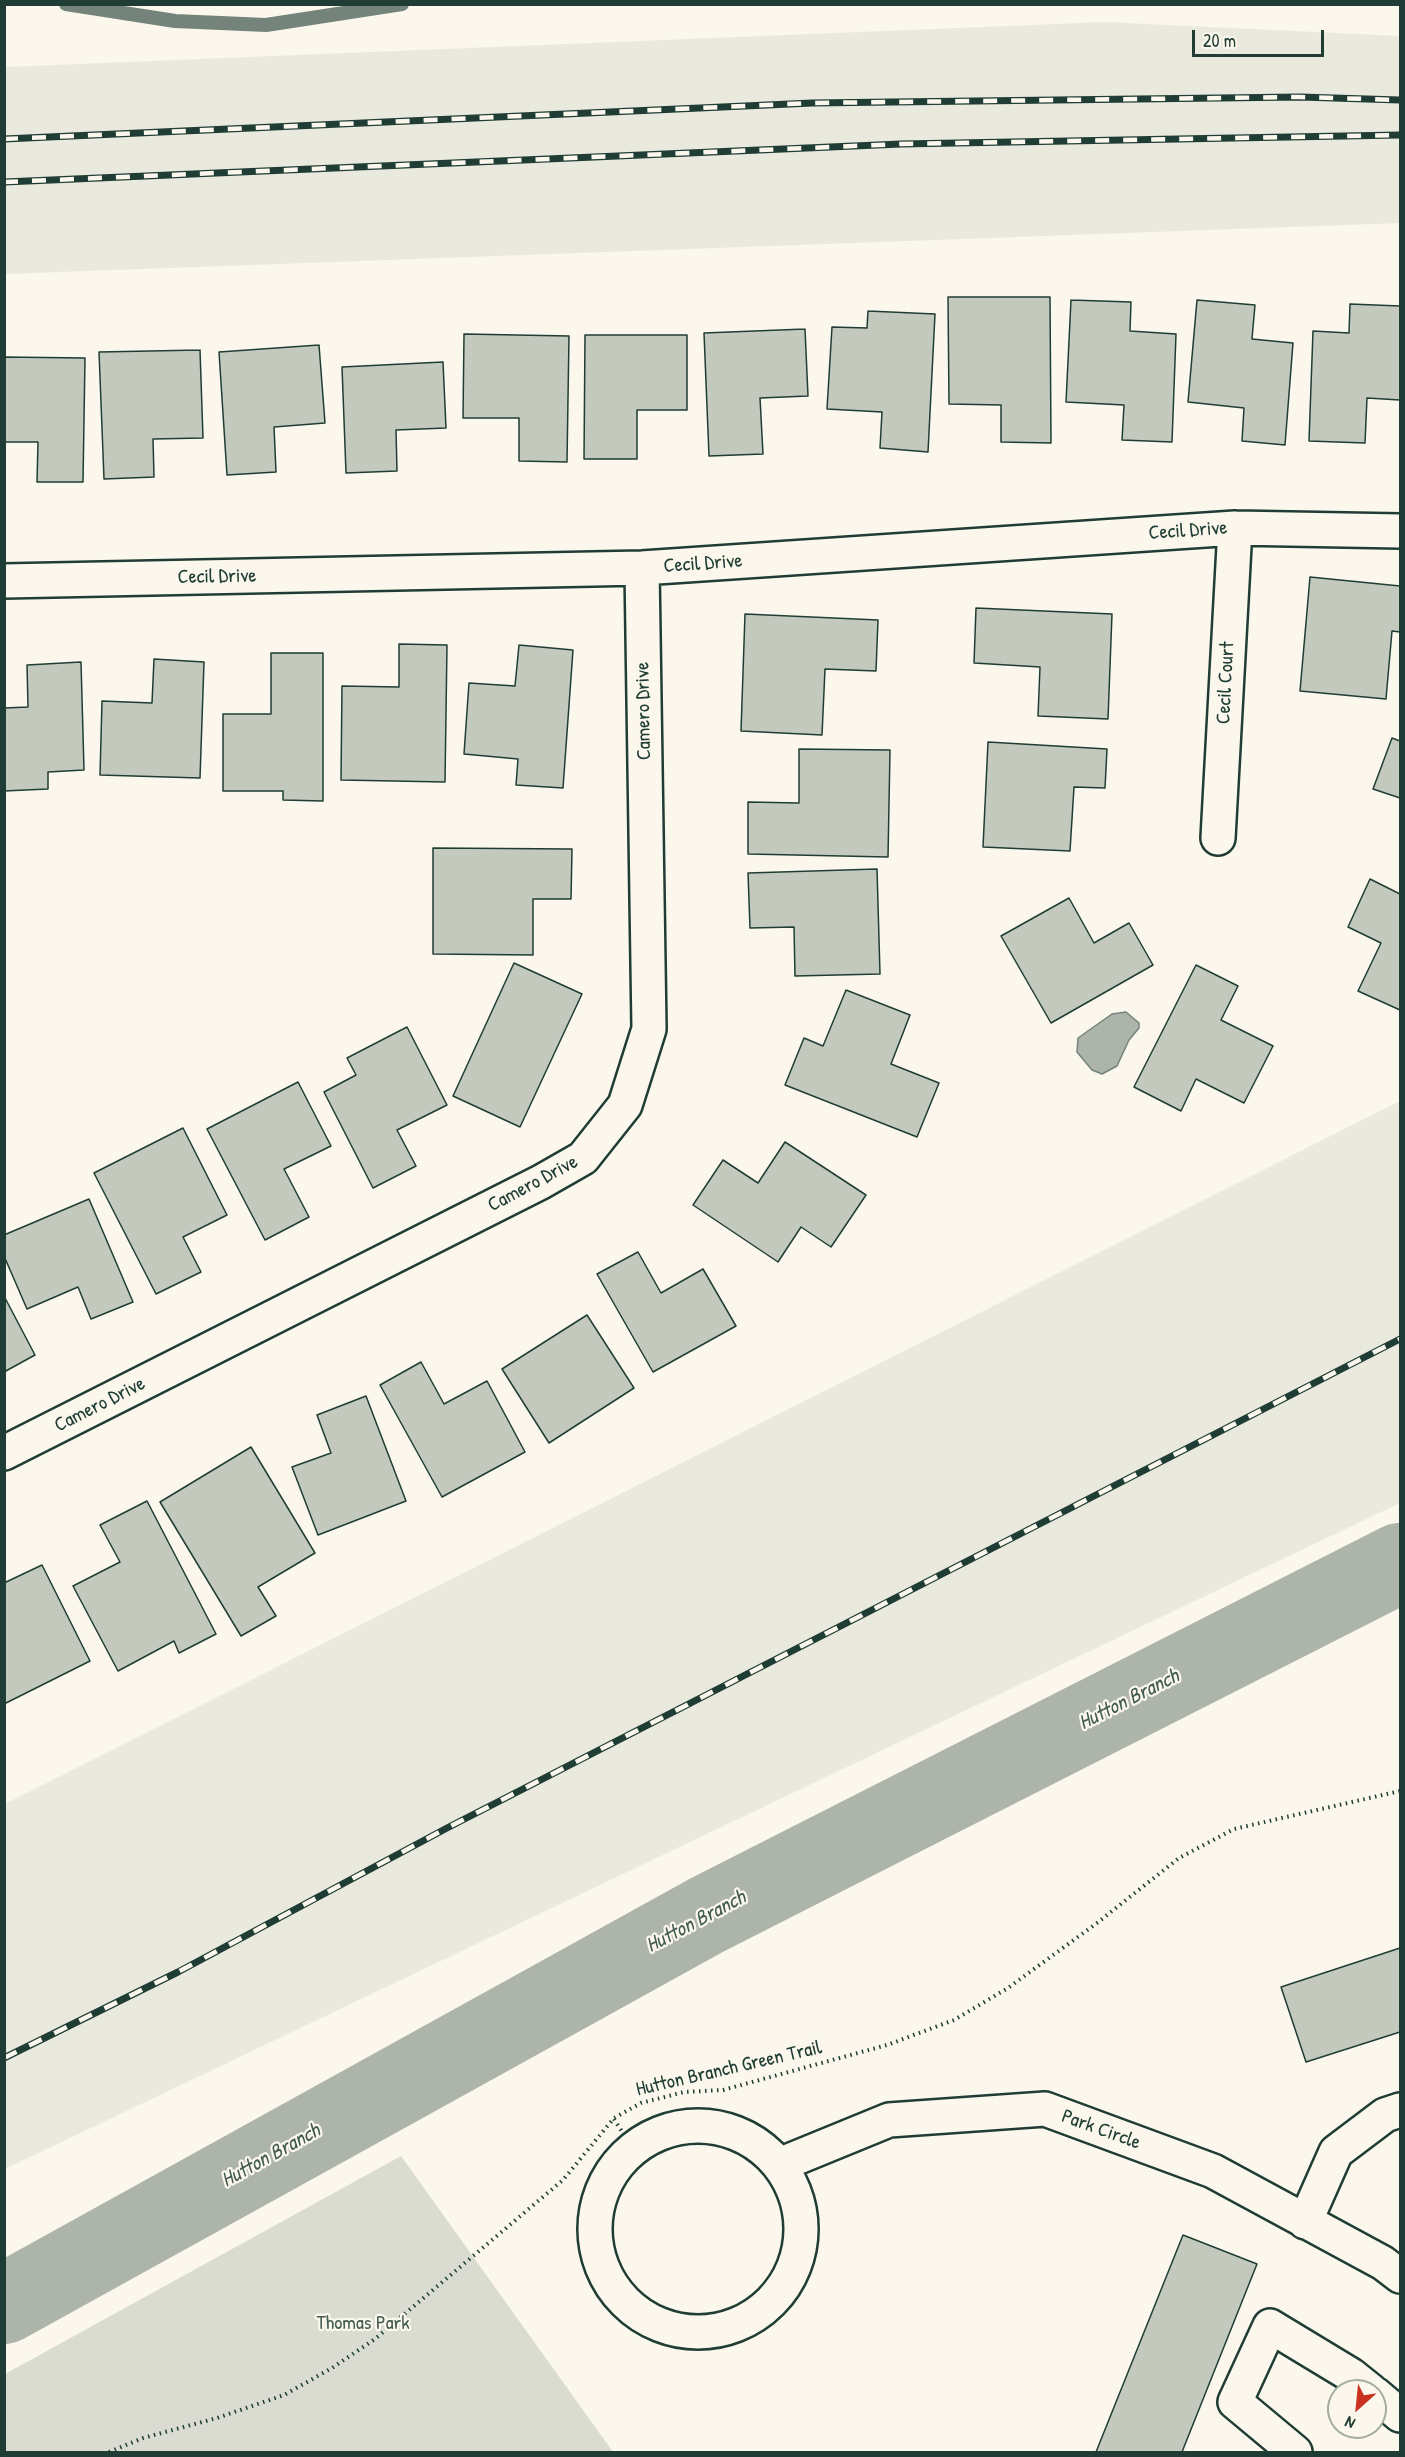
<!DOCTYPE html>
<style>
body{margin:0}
#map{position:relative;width:1405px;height:2457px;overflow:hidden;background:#fbf7ec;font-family:"Patrick Hand",sans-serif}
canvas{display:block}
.frame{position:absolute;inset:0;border:6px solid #1f3d34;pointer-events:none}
.north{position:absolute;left:1327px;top:2379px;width:60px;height:60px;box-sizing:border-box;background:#fbf7ec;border:2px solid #a3ada2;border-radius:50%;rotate:207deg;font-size:16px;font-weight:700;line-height:24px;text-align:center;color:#1f3d34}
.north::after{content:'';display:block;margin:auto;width:21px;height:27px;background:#c8321e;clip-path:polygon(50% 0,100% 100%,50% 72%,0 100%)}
.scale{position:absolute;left:1192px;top:30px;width:132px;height:27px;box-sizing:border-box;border:3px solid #1f3d34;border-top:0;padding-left:8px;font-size:18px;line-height:21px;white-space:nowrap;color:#1f3d34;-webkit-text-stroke:4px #fbf7ec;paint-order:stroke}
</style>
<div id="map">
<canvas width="1405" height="2457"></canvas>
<div class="frame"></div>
<div class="north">N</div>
<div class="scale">20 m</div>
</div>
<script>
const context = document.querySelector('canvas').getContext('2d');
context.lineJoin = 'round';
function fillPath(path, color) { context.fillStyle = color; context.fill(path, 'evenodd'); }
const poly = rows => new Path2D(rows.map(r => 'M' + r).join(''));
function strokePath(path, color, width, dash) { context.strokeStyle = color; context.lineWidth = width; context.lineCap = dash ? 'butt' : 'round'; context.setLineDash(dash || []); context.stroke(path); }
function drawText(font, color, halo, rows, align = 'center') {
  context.font = font + ' "Patrick Hand",sans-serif'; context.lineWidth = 4.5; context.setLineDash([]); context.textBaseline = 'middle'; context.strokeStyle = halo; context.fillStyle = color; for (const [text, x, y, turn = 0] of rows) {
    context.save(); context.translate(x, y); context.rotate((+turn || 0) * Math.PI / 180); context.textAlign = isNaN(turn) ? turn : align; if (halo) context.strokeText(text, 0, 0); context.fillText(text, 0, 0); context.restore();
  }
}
fillPath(poly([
 [1104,22,1400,36,1400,223,5,274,5,67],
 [1400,1101,1400,1503,5,2169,5,1804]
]), '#eae9de');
fillPath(poly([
 [401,2156,613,2452,5,2452,5,2374]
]), '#dbdcd1');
const water = poly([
 [1126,1012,1139,1023,1139,1028,1129,1040,1117,1066,1102,1074,1092,1070,1077,1052,1078,1038,1112,1014,1126,1012]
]);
fillPath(water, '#adb4aa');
strokePath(water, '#74847b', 1.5);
strokePath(poly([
 [66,4,175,21,266,25,402,4]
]), '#74847b', 14);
strokePath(poly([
 [4,2304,707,1915,1400,1563]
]), '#adb4aa', 80);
const building = poly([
 [948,297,1050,297,1051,443,1001,442,1001,405,949,404,948,297],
 [1071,300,1131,302,1130,331,1176,334,1172,442,1122,440,1124,405,1066,402,1071,300],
 [1197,300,1255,305,1252,339,1293,343,1285,445,1242,441,1244,408,1188,402,1197,300],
 [1350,304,1400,306,1400,400,1367,398,1365,443,1309,441,1313,331,1349,333,1350,304],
 [868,311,935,314,928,452,880,448,882,412,827,409,832,327,867,328,868,311],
 [805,329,808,396,760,398,763,454,709,456,704,333,805,329],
 [464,334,569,336,567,462,519,461,519,418,463,418,464,334],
 [585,335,687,335,687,410,637,410,637,459,584,459,585,335],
 [319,345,325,423,274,427,276,472,227,475,219,352,319,345],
 [200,350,203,438,153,439,154,477,104,479,99,352,200,350],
 [4,357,85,358,83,482,37,482,38,442,4,442,4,357],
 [443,362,446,428,396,430,397,471,346,473,342,367,443,362],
 [1310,577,1400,586,1400,632,1392,631,1386,699,1300,691,1310,577],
 [976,608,1112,614,1108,719,1038,716,1040,667,974,663,976,608],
 [745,614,878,620,876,671,825,669,822,735,741,731,745,614],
 [399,644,447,645,445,782,341,780,342,686,399,687,399,644],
 [519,645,573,650,563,788,516,785,518,759,464,754,469,683,515,686,519,645],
 [271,653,323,653,323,801,283,800,283,791,223,791,223,714,271,714,271,653],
 [154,659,204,662,200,778,100,775,102,701,152,703,154,659],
 [81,662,84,770,48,772,48,789,4,791,4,708,28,707,27,665,81,662],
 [1392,738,1400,741,1400,798,1373,789,1392,738],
 [988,742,1107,749,1105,788,1074,787,1070,851,983,847,988,742],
 [799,749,890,750,888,857,748,854,748,802,799,803,799,749],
 [433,848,572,849,571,899,533,899,533,955,433,954,433,848],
 [877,869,880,974,795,976,794,927,750,928,748,873,877,869],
 [1370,879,1400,894,1400,1010,1358,991,1381,943,1348,927,1370,879],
 [1069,898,1094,943,1129,923,1153,965,1051,1023,1001,936,1069,898],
 [514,963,582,994,520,1127,453,1096,514,963],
 [1196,965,1238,986,1221,1020,1273,1046,1244,1103,1196,1079,1181,1111,1134,1087,1196,965],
 [846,990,910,1015,891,1064,939,1083,917,1137,785,1085,804,1038,823,1046,846,990],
 [407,1027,447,1105,397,1130,416,1166,373,1188,324,1092,356,1075,347,1058,407,1027],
 [298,1082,331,1146,284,1169,309,1217,265,1240,207,1129,298,1082],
 [183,1128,227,1215,183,1237,201,1272,156,1294,94,1173,183,1128],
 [785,1142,866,1195,831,1247,801,1227,778,1262,693,1205,723,1160,758,1183,785,1142],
 [89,1199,133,1302,91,1319,78,1287,27,1309,4,1256,4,1235,89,1199],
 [638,1252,661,1293,703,1269,736,1326,653,1372,597,1274,638,1252],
 [4,1296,35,1355,4,1372,4,1296],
 [587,1315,634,1388,549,1443,502,1369,587,1315],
 [421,1362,444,1404,487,1381,525,1452,442,1497,380,1385,421,1362],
 [366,1396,406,1501,318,1535,292,1467,331,1453,317,1415,366,1396],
 [251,1447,315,1553,258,1587,276,1616,241,1636,160,1502,251,1447],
 [147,1501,216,1634,179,1653,174,1641,118,1671,73,1586,120,1562,100,1525,147,1501],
 [42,1565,90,1661,4,1704,4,1583,42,1565],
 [1400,1948,1400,2032,1306,2062,1281,1987,1400,1948],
 [1183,2235,1257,2264,1182,2452,1096,2452,1183,2235]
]);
fillPath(building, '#c4c9be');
strokePath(building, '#1f3d34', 1.5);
const minor = poly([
 [4,581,642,568,1235,528,1400,531],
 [1218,838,1235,528],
 [4,1453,541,1182,583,1158,625,1105,649,1029,642,568],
 '595 2229a103 103 0 1 1 206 0a103 103 0 1 1-206 0Z',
 [779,2165,889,2120,1045,2109,1213,2171,1383,2263,1400,2276],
 [1305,2222,1336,2152,1385,2115,1400,2110],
 [1375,2394,1400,2415],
 [1295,2452,1235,2402,1270,2326,1351,2375,1371,2391]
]);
strokePath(minor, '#1f3d34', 38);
strokePath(poly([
 [614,2119,633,2149],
 [109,2452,143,2438,217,2418,284,2395,332,2368,375,2339,563,2180,614,2118,641,2103,684,2092,723,2090,887,2045,954,2020,1008,1988,1097,1923,1179,1858,1234,1829,1400,1791]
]), '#1f3d34', 4, [1.5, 4.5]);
strokePath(minor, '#fbf7ec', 33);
const rail = poly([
 [4,139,812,103,1300,97,1400,100],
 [4,182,901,144,1400,135],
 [4,2058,178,1972,447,1828,1400,1339]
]);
strokePath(rail, '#1f3d34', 7);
strokePath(rail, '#fbf7ec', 4.5, [14]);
drawText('20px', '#1f3d34', '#fbf7ec', [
 ["Cecil Drive",1188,531,-4],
 ["Cecil Drive",703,564,-4],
 ["Cecil Drive",217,577,-1],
 ["Cecil Court",1226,683,-87],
 ["Camero Drive",644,711,-91],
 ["Camero Drive",533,1184,-28],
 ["Camero Drive",100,1405,-27],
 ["Hutton Branch Green Trail",729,2069,-13],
 ["Park Circle",1101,2130,20]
]);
drawText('20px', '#455d53', '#fbf7ec', [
 ["Thomas Park",363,2324]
]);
drawText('italic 21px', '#425b52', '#fbf7ec', [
 ["Hutton Branch",1129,1700,-27],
 ["Hutton Branch",696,1922,-28],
 ["Hutton Branch",271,2156,-29]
]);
</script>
